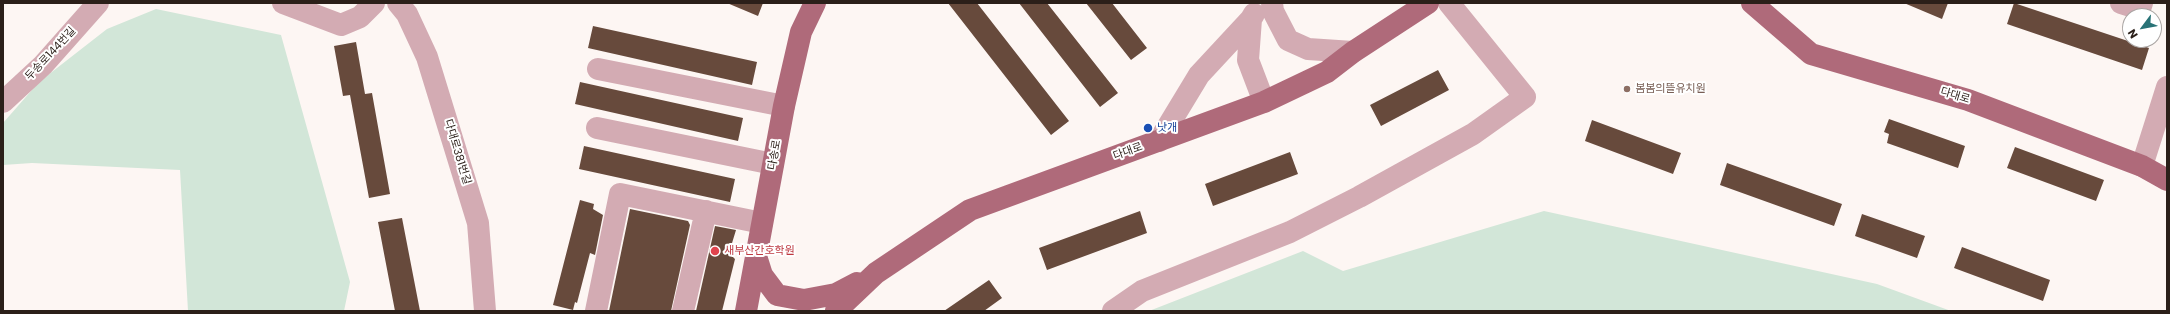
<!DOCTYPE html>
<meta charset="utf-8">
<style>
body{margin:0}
#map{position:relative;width:2170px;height:314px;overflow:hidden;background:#fdf6f3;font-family:Poppins,sans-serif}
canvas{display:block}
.frame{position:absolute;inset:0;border:4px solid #2b1f19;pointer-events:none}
.north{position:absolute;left:2122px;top:8px;width:40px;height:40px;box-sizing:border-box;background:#fff;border:1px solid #aaa5a3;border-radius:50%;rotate:238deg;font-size:11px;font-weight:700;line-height:16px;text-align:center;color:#2b1f19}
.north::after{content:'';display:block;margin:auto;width:14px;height:18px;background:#297377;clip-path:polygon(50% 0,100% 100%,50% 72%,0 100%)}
</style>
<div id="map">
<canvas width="2170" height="314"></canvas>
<div class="frame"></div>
<div class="north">N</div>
</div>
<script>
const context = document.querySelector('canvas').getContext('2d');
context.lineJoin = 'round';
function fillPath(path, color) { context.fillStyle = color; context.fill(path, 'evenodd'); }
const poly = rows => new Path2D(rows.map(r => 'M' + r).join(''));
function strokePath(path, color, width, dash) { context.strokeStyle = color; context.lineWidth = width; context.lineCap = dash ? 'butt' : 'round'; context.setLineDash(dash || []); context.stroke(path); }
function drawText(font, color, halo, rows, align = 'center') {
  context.font = font + ' Poppins,"Noto Sans KR",sans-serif'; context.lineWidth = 4; context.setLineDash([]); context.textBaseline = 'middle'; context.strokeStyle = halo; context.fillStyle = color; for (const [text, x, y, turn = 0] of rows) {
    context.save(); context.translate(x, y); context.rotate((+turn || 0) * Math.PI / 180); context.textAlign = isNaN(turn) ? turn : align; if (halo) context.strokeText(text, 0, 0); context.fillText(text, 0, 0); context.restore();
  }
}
fillPath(poly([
 [156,9,281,35,350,282,344,311,188,311,180,170,32,163,3,165,3,123,39,82,107,29],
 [1544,211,1877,284,1951,311,1149,311,1303,251,1343,271]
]), '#d2e6d8');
fillPath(poly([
 [727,3,763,3,758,16],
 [948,3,977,3,1069,121,1051,135],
 [1019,3,1047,3,1118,93,1100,107],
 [1086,3,1112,3,1147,48,1131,60],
 [1904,3,1948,3,1942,19],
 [2014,3,2149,48,2142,70,2007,24],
 [593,26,757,62,752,85,588,48],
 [356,42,365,94,372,93,390,194,369,198,350,95,343,96,334,46],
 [1438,70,1449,90,1381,126,1370,105],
 [580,82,743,118,738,141,575,104],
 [1889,119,1965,146,1958,168,1887,143,1889,134,1884,132],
 [1592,120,1681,153,1673,174,1585,141],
 [584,146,735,179,730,202,579,169],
 [2015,147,2104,180,2096,201,2007,168],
 [1290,152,1298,174,1213,206,1205,184],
 [1727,163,1842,204,1834,226,1720,185],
 [580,200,594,204,593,209,603,215,595,255,590,253,577,303,575,302,573,310,553,305],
 [630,209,688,221,690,225,671,311,609,311],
 [1140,211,1147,233,1047,270,1039,248],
 [1862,214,1925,236,1917,258,1855,236],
 [402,218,420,311,395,311,378,222],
 [715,226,736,230,729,253,735,259,722,311,696,311],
 [1962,247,2050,280,2043,301,1954,268],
 [989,280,1002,298,984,311,944,311]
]), '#674a3c');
strokePath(poly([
 [283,3,341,25,360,17,374,3],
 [398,3,407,14,427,57,478,223,485,311],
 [1272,3,1273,11,1288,40,1308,49,1353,52],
 [2121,3,2140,9,2142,3],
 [1254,14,1251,19,1248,60,1264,102],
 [598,69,784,106],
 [3,102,43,65,98,3],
 [597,128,773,164],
 [1159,141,1199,75,1251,19],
 [2142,166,2167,87],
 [596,311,620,194,762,223],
 [683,311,706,211],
 [1113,311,1142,291,1290,232,1359,197,1473,134,1525,97,1449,3]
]), '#d3abb3', 22);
strokePath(poly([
 [1752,3,1811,54,1968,100,2142,166,2167,180],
 [756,256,762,275,777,295,804,300,836,294,857,283],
 [746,311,784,106,801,32,815,3],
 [836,311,876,273,970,210,1264,102,1327,72,1353,52,1428,3]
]), '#af6a7a', 22);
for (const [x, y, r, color] of [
 [1627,89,4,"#8d6e63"],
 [1148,128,5,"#1a4fb4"],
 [715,251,5,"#e0444e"]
]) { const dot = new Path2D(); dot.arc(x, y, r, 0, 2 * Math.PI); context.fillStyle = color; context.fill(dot); strokePath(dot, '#fff', 1.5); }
drawText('11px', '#2b1f19', '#fff', [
 ["두송로144번길",51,54,-47],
 ["다대로",1955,96,17],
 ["다대로381번길",457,152,73],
 ["다대로",1128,152,-20],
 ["다송로",775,155,-80]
]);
drawText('11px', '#785e54', '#fff', [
 ["봄봄의뜰유치원",1635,89]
], 'left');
drawText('11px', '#164399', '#fff', [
 ["낫개",1157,128]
], 'left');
drawText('11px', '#be3a42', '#fff', [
 ["새부산간호학원",724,251]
], 'left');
</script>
